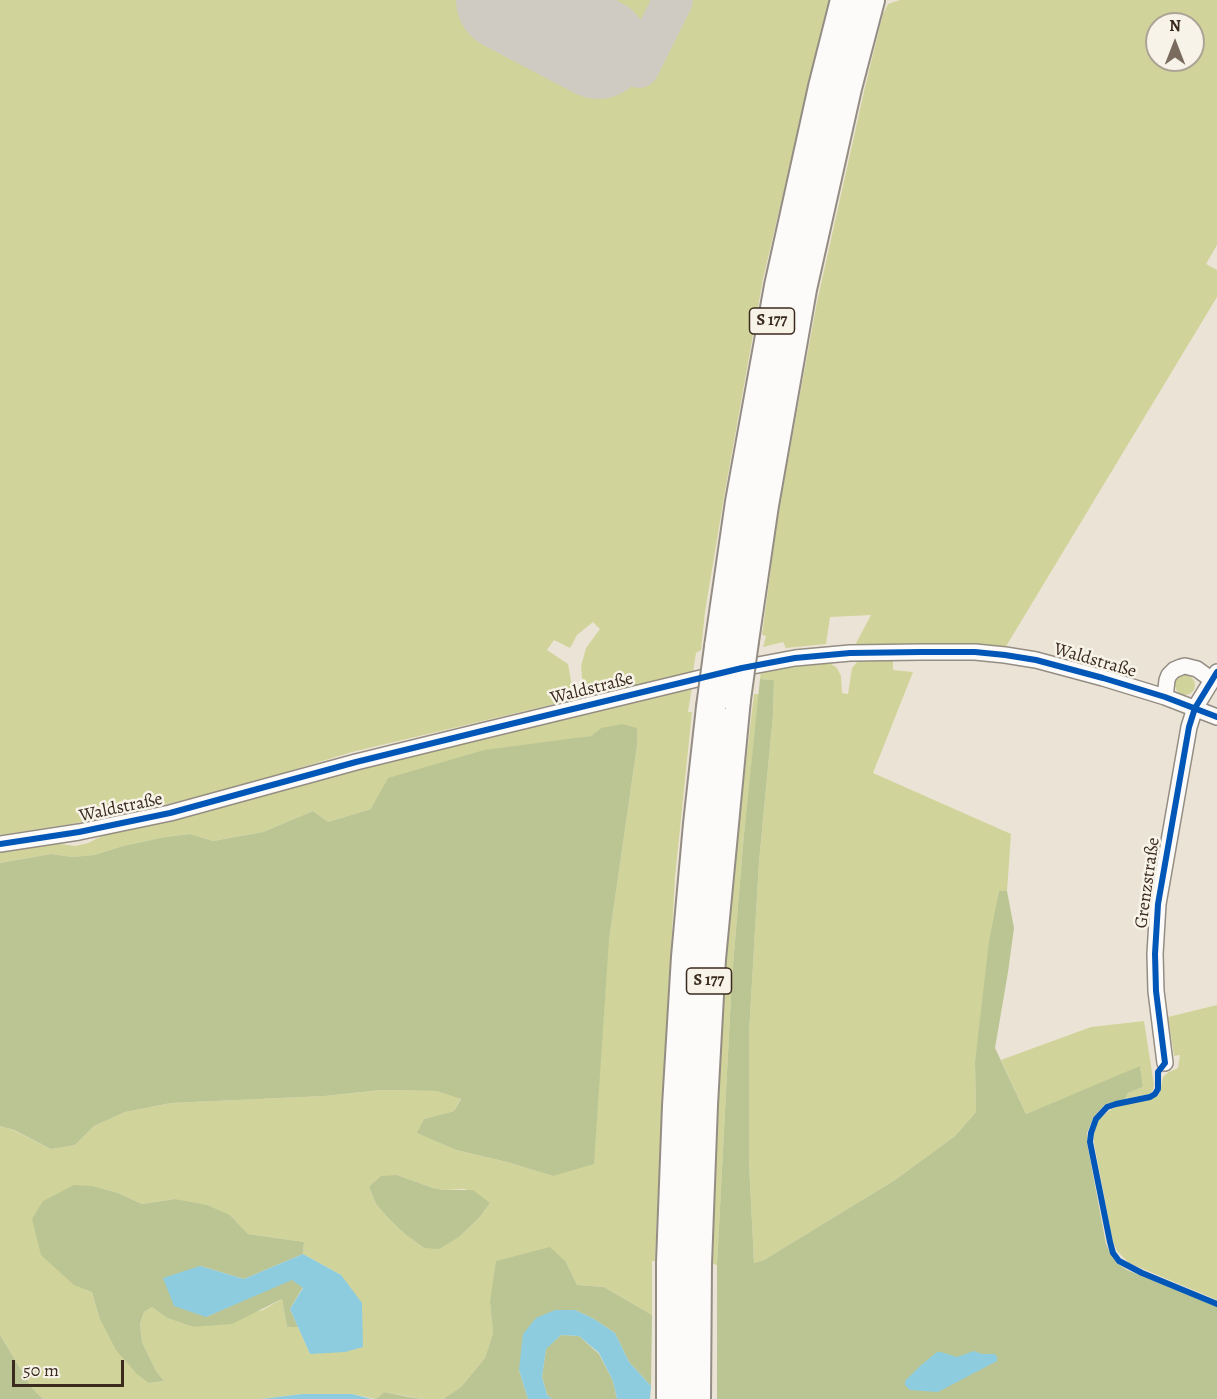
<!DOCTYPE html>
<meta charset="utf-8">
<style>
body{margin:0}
#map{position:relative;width:1217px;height:1399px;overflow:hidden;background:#ebe3d5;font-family:Alegreya,serif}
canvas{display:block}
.north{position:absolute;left:1145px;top:12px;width:60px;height:60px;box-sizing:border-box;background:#f7f3e8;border:2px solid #aca397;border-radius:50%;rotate:0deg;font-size:16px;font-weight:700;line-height:24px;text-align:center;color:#3b2a1e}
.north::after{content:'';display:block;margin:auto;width:21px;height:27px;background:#796b5e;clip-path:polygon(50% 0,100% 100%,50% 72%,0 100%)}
.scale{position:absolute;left:12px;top:1360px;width:112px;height:27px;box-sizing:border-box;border:3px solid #3b2a1e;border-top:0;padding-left:8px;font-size:18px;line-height:21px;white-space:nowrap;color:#3b2a1e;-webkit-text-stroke:4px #f7f3e8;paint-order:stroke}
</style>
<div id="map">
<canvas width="1217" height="1399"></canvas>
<div class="north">N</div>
<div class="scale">50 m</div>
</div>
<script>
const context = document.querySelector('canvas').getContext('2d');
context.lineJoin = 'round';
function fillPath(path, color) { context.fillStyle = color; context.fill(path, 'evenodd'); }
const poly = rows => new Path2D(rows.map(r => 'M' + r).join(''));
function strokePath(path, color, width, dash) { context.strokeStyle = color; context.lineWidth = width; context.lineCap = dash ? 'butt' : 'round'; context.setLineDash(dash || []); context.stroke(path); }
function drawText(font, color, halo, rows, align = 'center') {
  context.font = font + ' Alegreya,serif'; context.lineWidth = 5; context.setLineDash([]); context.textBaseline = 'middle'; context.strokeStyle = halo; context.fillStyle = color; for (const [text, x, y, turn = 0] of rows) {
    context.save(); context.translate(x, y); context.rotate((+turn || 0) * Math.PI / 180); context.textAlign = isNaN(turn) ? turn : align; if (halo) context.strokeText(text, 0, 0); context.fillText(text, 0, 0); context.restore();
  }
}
fillPath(poly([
 [0,0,830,0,810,79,763,279,724,497,705,612,701,650,696,653,693,672,612,692,599,690,588,686,582,678,581,666,586,648,600,629,593,622,577,635,570,648,554,640,547,650,568,664,572,686,569,695,563,702,352,752,244,785,164,805,71,824,0,835],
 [900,0,1217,0,1217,245,1206,264,1217,270,1217,297,1005,648,974,644,854,647,871,615,830,617,826,644,786,648,783,642,763,647,766,636,762,635,779,508,817,302,865,87,883,14,888,4],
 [1157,24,1193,24,1193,60,1157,60],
 [893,660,893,670,913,672,873,773,1011,834,1007,891,999,891,975,1062,976,1112,955,1136,895,1180,764,1260,754,1263,749,1161,749,1033,759,862,773,715,774,680,760,679,761,671,830,663,837,668,841,676,842,693,848,694,852,668,858,661],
 '1175 685a10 10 0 1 1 20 0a10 10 0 1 1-20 0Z',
 [692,687,688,712,692,712,675,877,662,1109,655,1261,652,1261,652,1315,604,1287,577,1285,566,1262,490,1302,493,1333,485,1358,461,1387,443,1399,423,1399,384,1392,376,1399,352,1394,302,1394,261,1399,43,1399,32,1388,0,1335,0,1126,13,1130,51,1149,75,1145,94,1126,125,1112,171,1103,325,1096,381,1090,438,1091,461,1098,454,1111,424,1119,418,1133,456,1150,507,1162,553,1176,609,940,637,746,637,728,601,728,591,736,570,740,371,809,328,822,313,811,263,832,213,841,190,834,165,837,123,846,94,855,72,857,51,854,0,863,0,850,54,843,75,846,88,843,108,833,359,768],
 [397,1175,433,1188,444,1190,465,1189,490,1203,479,1218,459,1237,424,1248,406,1235,390,1220,376,1204,369,1187],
 [93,1186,118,1193,142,1204,175,1199,230,1215,248,1234,304,1242,303,1254,341,1275,310,1354,298,1327,287,1327,282,1299,263,1310,193,1327,167,1318,152,1307,144,1312,140,1324,142,1342,156,1371,164,1381,149,1383,99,1317,92,1292],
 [754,694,759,694,744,834,732,977,717,1265,713,1264,716,1110,726,962,738,830],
 [1217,1005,1217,1300,1129,1263,1117,1251,1113,1242,1094,1143,1094,1133,1099,1119,1110,1110,1118,1106,1152,1098,1159,1095,1163,1077,1169,1072,1178,1068,1180,1055,1174,1056,1168,1017],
 [1144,1021,1154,1085,1153,1090,1149,1094,1125,1099,1128,1093,1143,1087,1140,1067,1026,1114,1001,1060,1091,1027]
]), '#d1d49a');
fillPath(poly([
 [760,679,774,680,773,715,759,862,749,1033,749,1161,754,1263,764,1260,895,1180,955,1136,976,1112,975,1062,989,941,999,891,1007,891,1014,928,1008,972,995,1048,1026,1114,1140,1066,1143,1087,1128,1093,1125,1099,1104,1105,1093,1118,1087,1133,1087,1143,1106,1244,1112,1257,1118,1264,1127,1270,1217,1307,1217,1399,717,1399,717,1265,732,977,744,834],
 [622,724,637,728,637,746,609,940,594,1164,553,1176,507,1162,456,1150,417,1133,424,1119,454,1111,461,1099,437,1091,381,1090,325,1096,171,1103,125,1112,94,1126,75,1145,51,1149,14,1130,0,1126,0,863,51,854,72,857,94,855,123,846,165,837,190,834,213,841,263,832,313,811,328,822,371,809,388,778,484,750,591,736,601,728],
 [397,1175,433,1188,444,1190,473,1190,490,1203,479,1218,459,1237,439,1249,424,1248,406,1235,390,1220,376,1204,369,1187,381,1176],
 [74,1185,93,1186,118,1193,142,1204,175,1199,207,1205,230,1215,248,1234,304,1242,303,1254,244,1279,200,1266,206,1317,292,1279,303,1287,290,1309,298,1327,287,1327,282,1299,232,1324,193,1327,167,1318,152,1307,144,1312,140,1324,142,1342,156,1371,164,1381,149,1383,137,1374,116,1350,99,1317,92,1292,74,1285,41,1255,32,1219,43,1201],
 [550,1247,566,1262,577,1285,604,1287,652,1315,651,1386,629,1362,615,1333,594,1319,575,1310,519,1370,528,1399,443,1399,461,1387,485,1358,493,1333,490,1302,496,1261],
 [0,1335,32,1388,43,1399,0,1399],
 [561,1335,579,1336,599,1354,613,1381,617,1399,552,1399,547,1395,542,1377,546,1348],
 [384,1392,409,1397,423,1399,376,1399]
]), '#bbc594');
fillPath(poly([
 [303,1254,341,1275,362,1303,363,1347,345,1352,310,1354,290,1309,303,1288,292,1280,206,1317,174,1306,163,1278,200,1266,244,1279],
 [555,1310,575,1310,594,1319,615,1333,629,1362,651,1386,650,1399,617,1399,613,1381,599,1353,579,1336,561,1335,546,1349,542,1377,547,1395,552,1399,528,1399,519,1370,523,1334,536,1318],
 [974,1351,982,1354,995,1354,997,1357,997,1361,938,1392,910,1390,905,1385,905,1381,919,1367,937,1352,941,1352,957,1357],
 [302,1394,352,1394,372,1399,261,1399]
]), '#8cccde');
strokePath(poly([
 [598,48,639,68,673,0]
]), '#d0cbc2', 40);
strokePath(poly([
 [507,0,598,48]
]), '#d0cbc2', 102);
const street = poly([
 [1165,697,1167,680,1169,675,1174,670,1181,667,1185,666,1197,669,1212,680],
 [0,844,79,832,170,813,356,762,482,731,742,668,795,658,850,653,921,652,975,652,1005,655,1036,660,1103,678,1165,697,1217,717],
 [1165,1063,1156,991,1155,954,1158,904,1189,727,1195,708,1217,672]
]);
const highway = poly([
 [744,641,764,505,802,289,847,88,870,0],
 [719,647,740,502,779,286,823,87,845,0],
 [671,1399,671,1262,677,1106,686,957,698,824,711,707],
 [696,1399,697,1264,703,1105,711,959,736,699]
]);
strokePath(street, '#948d84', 18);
strokePath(highway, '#948d84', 32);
strokePath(street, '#fcfbf9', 15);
strokePath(highway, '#fcfbf9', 28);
const highwayBridge = poly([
 [736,699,744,641],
 [711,707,719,647]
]);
strokePath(highwayBridge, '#948d84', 32, []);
strokePath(highwayBridge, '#fcfbf9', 28);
strokePath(poly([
 [1217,672,1195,708,1189,727,1158,904,1155,954,1156,991,1165,1063,1158,1072,1158,1089,1155,1094,1150,1097,1116,1104,1107,1107,1096,1119,1091,1133,1090,1142,1110,1242,1113,1253,1119,1261,1142,1273,1217,1304],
 [0,844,79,832,170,813,356,762,482,731,742,668,795,658,850,653,921,652,975,652,1005,655,1036,660,1103,678,1165,697,1217,717]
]), '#0057b8', 6);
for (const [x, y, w] of [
 [772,321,45],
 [709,981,45]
]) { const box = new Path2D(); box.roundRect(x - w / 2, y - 13, w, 26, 4.5); context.fillStyle = '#f7f3e8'; context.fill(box); strokePath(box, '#3b2a1e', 1.5); }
drawText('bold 16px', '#3b2a1e', null, [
 ["S 177",772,321],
 ["S 177",709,981]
]);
drawText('18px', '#3b2a1e', '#f7f3e8', [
 ["Waldstraße",1095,661,16],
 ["Waldstraße",592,689,-14],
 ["Waldstraße",121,808,-12],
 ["Grenzstraße",1148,883,-82]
]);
</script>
